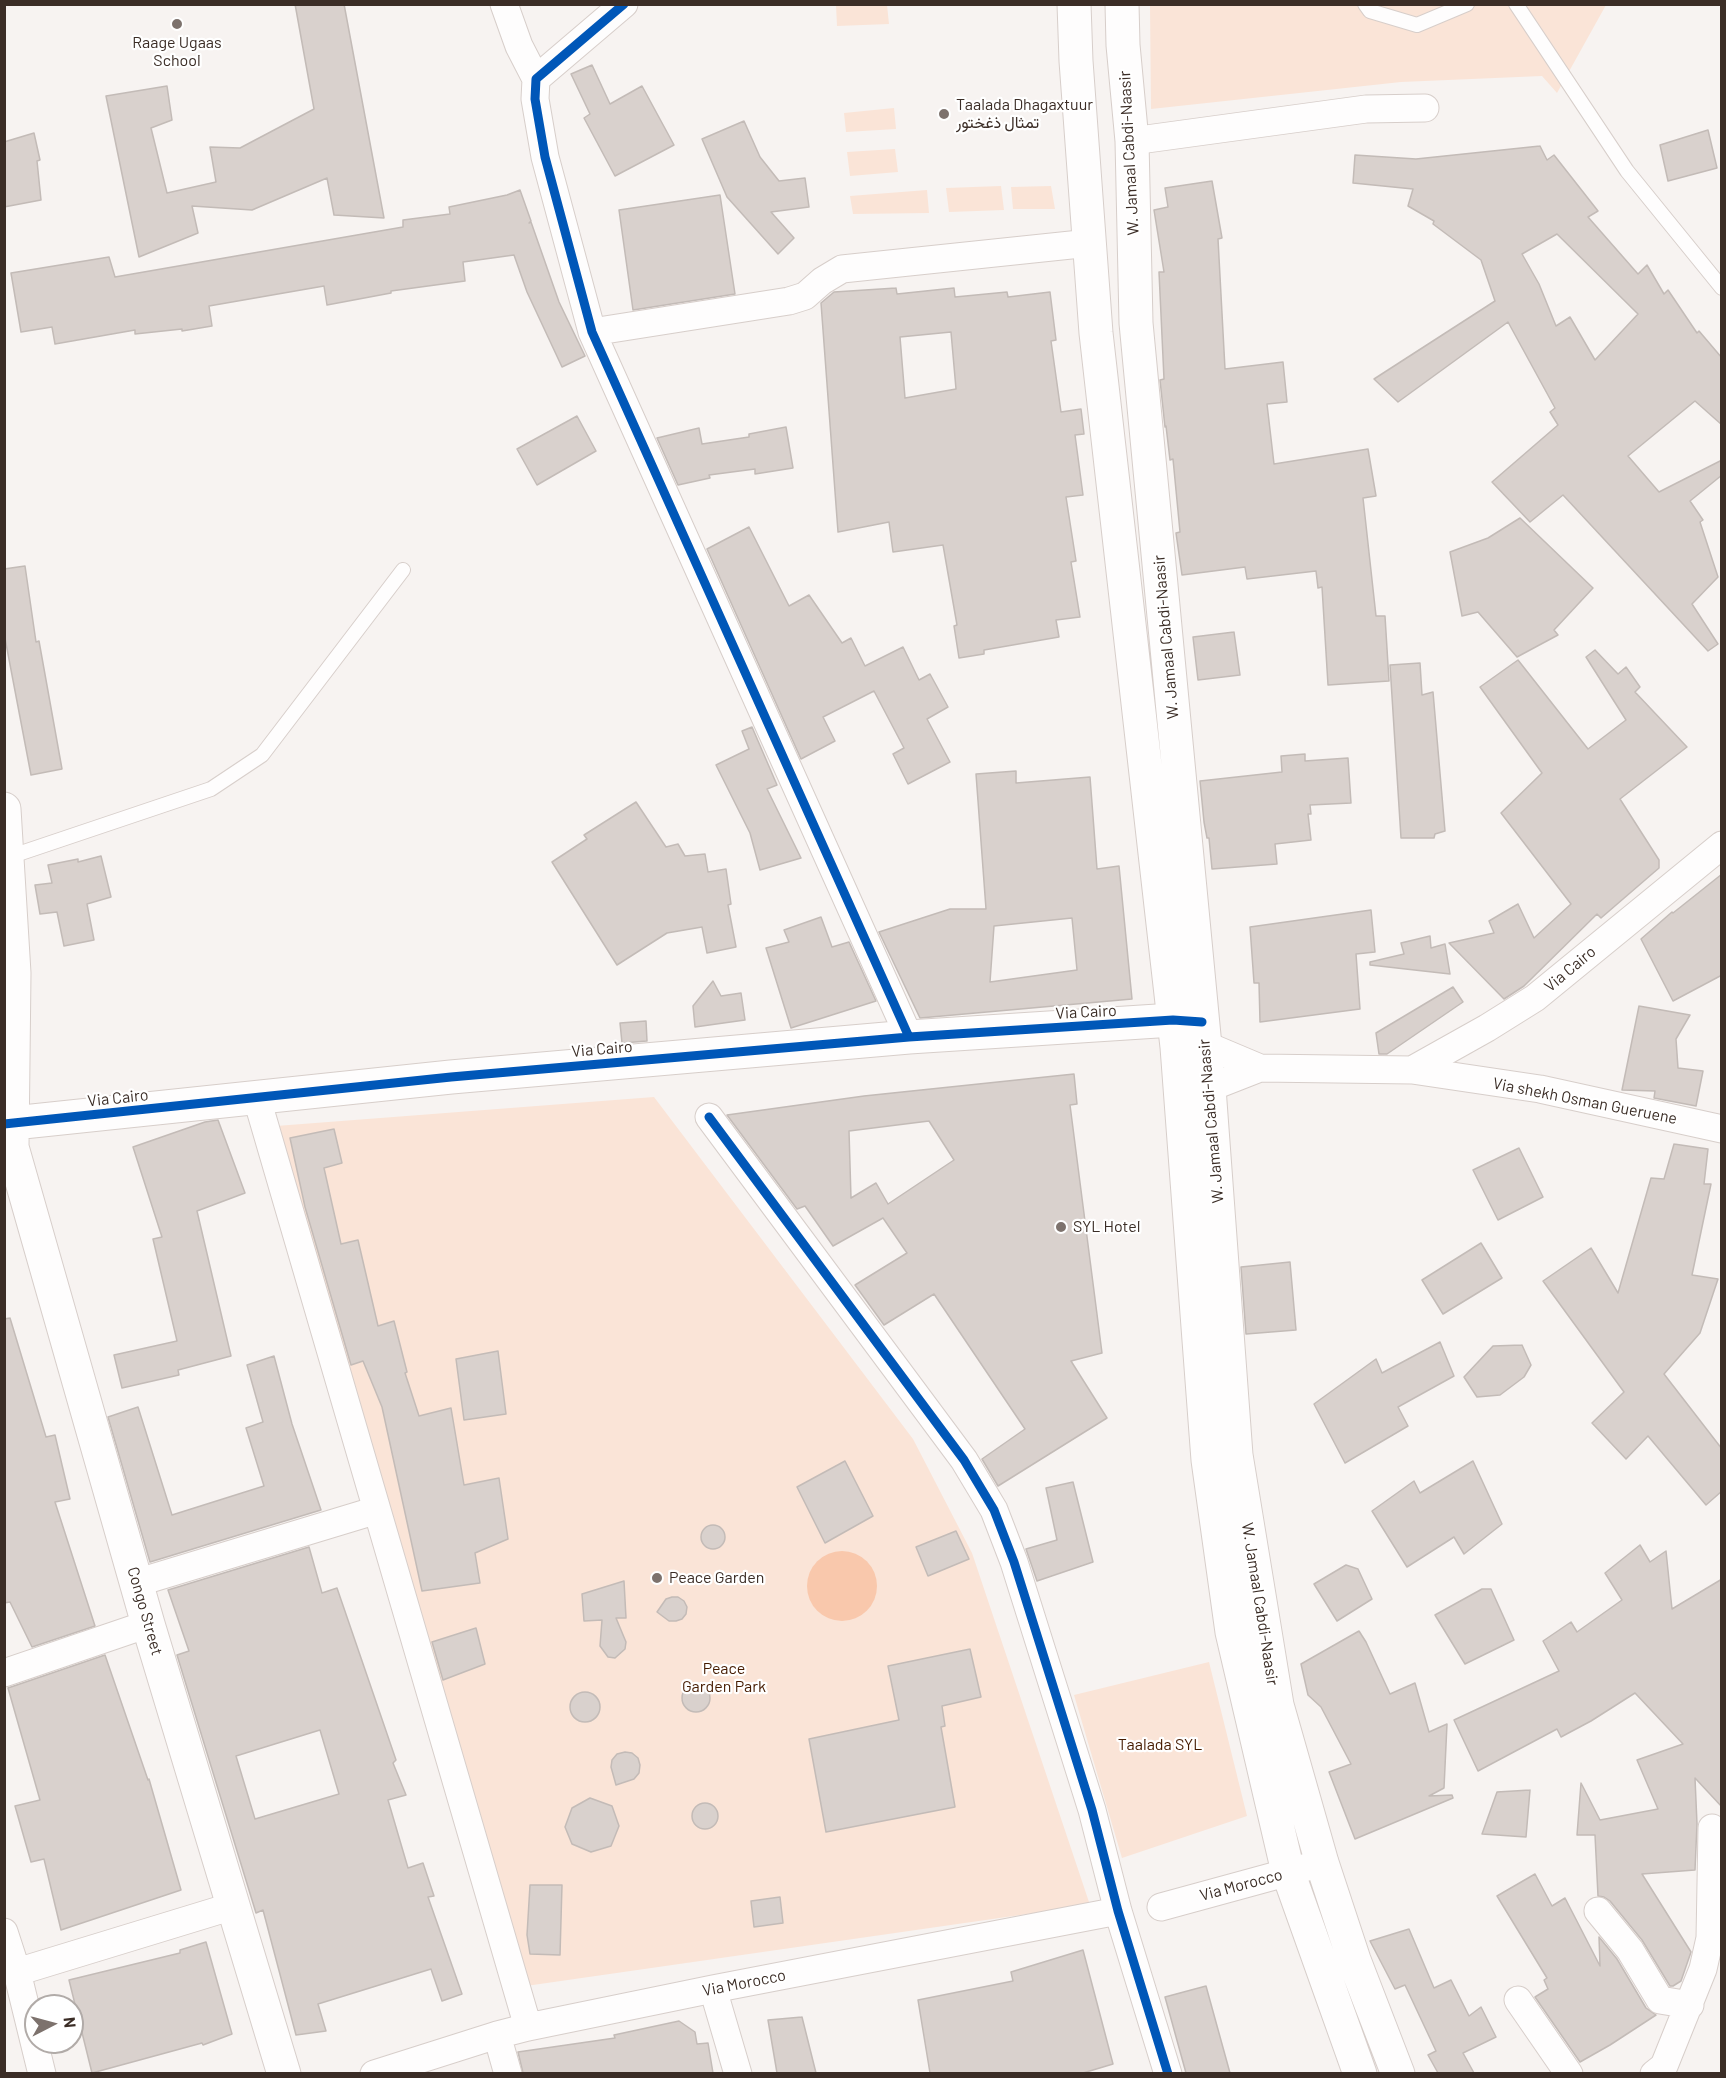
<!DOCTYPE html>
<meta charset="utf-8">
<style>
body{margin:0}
#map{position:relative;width:1726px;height:2078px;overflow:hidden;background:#f7f3f1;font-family:Barlow,sans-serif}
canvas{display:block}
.frame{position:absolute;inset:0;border:6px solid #3b2d26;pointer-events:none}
.north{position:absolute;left:24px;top:1994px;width:60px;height:60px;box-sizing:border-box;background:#fff;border:2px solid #b1aba8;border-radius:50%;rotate:84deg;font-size:16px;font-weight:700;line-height:24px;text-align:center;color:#3b2d26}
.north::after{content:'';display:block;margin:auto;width:21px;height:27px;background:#7d726d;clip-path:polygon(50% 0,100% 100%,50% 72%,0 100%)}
</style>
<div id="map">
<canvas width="1726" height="2078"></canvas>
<div class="frame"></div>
<div class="north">N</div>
</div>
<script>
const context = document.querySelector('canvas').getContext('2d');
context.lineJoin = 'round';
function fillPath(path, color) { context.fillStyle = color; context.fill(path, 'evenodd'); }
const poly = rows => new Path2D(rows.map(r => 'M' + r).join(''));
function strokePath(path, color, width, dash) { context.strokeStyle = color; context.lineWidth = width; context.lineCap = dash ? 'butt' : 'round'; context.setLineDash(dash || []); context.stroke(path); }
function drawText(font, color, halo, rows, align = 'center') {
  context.font = font + ' Barlow,Vazirmatn,sans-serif'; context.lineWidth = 4.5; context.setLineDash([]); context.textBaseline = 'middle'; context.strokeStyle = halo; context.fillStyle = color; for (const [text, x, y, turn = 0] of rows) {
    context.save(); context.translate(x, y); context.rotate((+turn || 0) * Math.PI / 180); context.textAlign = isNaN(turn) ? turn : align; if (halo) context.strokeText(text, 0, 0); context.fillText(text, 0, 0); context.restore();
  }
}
fillPath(poly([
 [836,5,887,5,889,24,837,26],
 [1150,5,1606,5,1557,93,1542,76,1401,82,1151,109],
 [894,108,896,129,846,132,844,113],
 [895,149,898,172,850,176,847,152],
 [1001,186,1004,210,949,212,946,188],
 [1051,186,1055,209,1013,209,1011,187],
 [927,190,929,213,853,214,850,196],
 [654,1097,913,1439,972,1553,1090,1905,526,1986,276,1126],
 [1209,1662,1247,1816,1122,1858,1074,1695]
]), '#fae4d7');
fillPath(poly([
 '807 1586a35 35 0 1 1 70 0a35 35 0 1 1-70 0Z'
]), '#f9c8ac');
const building = poly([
 [295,4,344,4,384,218,334,215,327,178,252,210,192,206,198,233,139,257,106,96,167,86,172,120,151,128,167,193,216,182,210,147,240,148,314,109,295,4],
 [592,65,610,104,642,86,674,145,615,176,584,118,590,114,571,74,592,65],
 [744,121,760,157,779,181,805,178,809,207,771,212,794,238,778,254,727,197,702,139,744,121],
 [1708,130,1717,168,1668,181,1660,145,1708,130],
 [34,133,40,160,37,161,41,200,4,207,4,142,34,133],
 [1540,146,1547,160,1554,155,1598,211,1588,217,1638,274,1647,265,1664,294,1668,290,1697,333,1699,331,1722,358,1722,425,1695,401,1628,456,1659,492,1722,460,1722,475,1690,501,1703,520,1700,522,1718,577,1692,604,1718,644,1708,651,1563,495,1530,522,1492,482,1558,425,1550,412,1555,408,1508,322,1398,402,1374,379,1495,301,1481,260,1433,224,1434,221,1408,206,1413,189,1353,183,1355,155,1416,159,1540,146],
 [1557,234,1638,314,1595,360,1570,317,1556,326,1539,284,1522,254,1557,234],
 [1212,181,1222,238,1218,239,1225,369,1283,362,1287,402,1267,404,1274,464,1368,449,1376,496,1363,498,1376,616,1385,616,1389,681,1328,685,1322,587,1318,588,1316,571,1247,579,1245,567,1182,575,1176,533,1180,532,1173,459,1170,460,1166,426,1165,427,1160,380,1164,379,1159,272,1164,272,1154,210,1168,207,1165,188,1212,181],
 [520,190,531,221,529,223,531,222,559,302,585,356,562,367,527,292,514,255,463,262,465,281,391,291,391,293,327,305,324,286,209,306,212,326,182,331,182,329,135,334,135,330,55,344,52,327,21,332,11,273,109,257,115,277,403,227,403,220,450,214,449,207,507,195,520,190],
 [720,195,735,294,633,310,619,210,720,195],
 [896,288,897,294,954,288,955,297,1007,292,1008,297,1050,292,1056,340,1051,341,1061,412,1081,409,1084,434,1075,435,1083,495,1066,497,1076,561,1071,562,1080,617,1056,620,1059,637,984,650,984,654,959,658,954,626,957,625,943,545,893,552,889,522,838,532,821,303,834,292,896,288],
 [951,332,956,389,905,398,900,337,951,332],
 [577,416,596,451,537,485,517,449,577,416],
 [786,427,793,468,755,474,755,469,709,475,710,478,678,485,657,438,699,428,702,444,749,437,749,434,786,427],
 [1520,518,1593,588,1554,630,1558,635,1517,657,1478,612,1462,616,1450,552,1488,538,1520,518],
 [749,527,789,606,809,595,842,643,851,638,865,666,903,647,919,680,930,674,948,707,927,719,950,762,908,784,893,754,904,748,874,691,823,717,835,741,801,759,707,549,749,527],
 [25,566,36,642,39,641,62,769,31,775,4,633,4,569,25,566],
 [1234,632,1240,675,1198,680,1193,637,1234,632],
 [1595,650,1618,674,1626,667,1640,687,1635,692,1687,747,1620,799,1659,860,1659,868,1601,918,1597,914,1524,986,1504,999,1449,943,1494,933,1489,921,1518,904,1534,938,1571,904,1501,813,1542,773,1480,687,1518,660,1588,749,1626,720,1586,657,1595,650],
 [1420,663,1422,695,1433,692,1445,831,1435,834,1434,838,1401,838,1390,665,1420,663],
 [752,727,777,785,767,789,801,858,760,870,750,833,716,765,749,749,742,731,752,727],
 [1305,754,1305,761,1348,758,1351,803,1310,805,1311,814,1308,814,1311,840,1275,844,1277,864,1212,869,1209,838,1207,838,1204,822,1200,781,1282,772,1281,756,1305,754],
 [1016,771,1016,783,1090,777,1097,869,1119,866,1132,999,920,1018,879,932,950,909,986,909,976,774,1016,771],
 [1072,918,1077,970,990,982,994,926,1072,918],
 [636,802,666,847,678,844,685,856,705,854,708,872,726,869,731,904,728,905,736,947,707,953,702,927,667,933,617,965,552,862,587,839,584,835,636,802],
 [101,856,111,897,87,904,94,940,64,946,57,912,40,914,35,885,52,883,48,865,78,859,78,862,101,856],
 [1722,874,1722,975,1673,1001,1641,939,1672,912,1673,913,1722,874],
 [1371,910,1375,952,1356,954,1360,1009,1260,1022,1259,983,1254,983,1250,927,1371,910],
 [821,917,832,947,849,942,876,1001,791,1028,766,948,789,942,784,930,821,917],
 [1430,936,1431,948,1445,944,1450,974,1370,965,1370,962,1404,954,1401,943,1430,936],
 [713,981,721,996,741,993,745,1020,695,1027,693,1006,713,981],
 [1453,987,1463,1002,1387,1054,1379,1054,1376,1033,1453,987],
 [1639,1006,1690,1015,1676,1039,1678,1068,1703,1071,1696,1106,1654,1098,1655,1091,1622,1090,1639,1006],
 [646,1021,647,1041,622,1043,620,1023,646,1021],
 [1074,1074,1077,1104,1070,1105,1102,1353,1071,1361,1107,1418,998,1486,982,1459,1025,1429,934,1294,884,1325,855,1285,907,1253,883,1218,833,1246,805,1206,797,1209,727,1115,864,1096,1074,1074],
 [929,1121,954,1160,888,1204,876,1183,851,1198,849,1131,929,1121],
 [218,1120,245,1193,197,1211,231,1356,178,1370,179,1375,122,1388,114,1355,177,1341,153,1239,162,1237,133,1147,205,1122,218,1120],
 [334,1129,342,1163,324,1168,341,1244,358,1240,378,1326,394,1321,407,1372,405,1373,419,1416,451,1408,464,1485,499,1478,508,1539,475,1553,480,1583,422,1591,382,1407,363,1361,351,1365,305,1207,290,1138,334,1129],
 [1674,1144,1708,1149,1704,1184,1711,1184,1692,1275,1718,1279,1700,1333,1664,1374,1722,1449,1722,1491,1706,1505,1648,1436,1626,1459,1592,1423,1624,1392,1543,1281,1591,1248,1618,1293,1651,1178,1664,1179,1674,1144],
 [1519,1148,1543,1197,1498,1220,1473,1170,1519,1148],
 [1481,1243,1502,1278,1443,1314,1422,1280,1481,1243],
 [1290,1262,1296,1330,1246,1334,1241,1267,1290,1262],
 [10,1318,46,1437,55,1435,70,1499,55,1502,95,1626,32,1647,10,1602,4,1603,4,1319,10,1318],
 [1440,1342,1454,1376,1398,1407,1408,1426,1345,1463,1314,1404,1376,1359,1382,1373,1440,1342],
 [1522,1345,1531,1365,1524,1377,1500,1395,1477,1397,1464,1377,1493,1346,1522,1345],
 [498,1351,506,1414,464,1420,456,1359,498,1351],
 [274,1356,292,1424,321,1510,150,1562,108,1417,138,1407,172,1515,264,1486,246,1428,263,1422,247,1365,274,1356],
 [845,1461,873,1516,825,1543,797,1487,845,1461],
 [1473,1461,1502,1524,1464,1554,1454,1537,1407,1567,1372,1511,1414,1481,1420,1493,1473,1461],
 [1073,1482,1093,1562,1037,1581,1026,1549,1057,1540,1046,1488,1073,1482],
 '701 1537a12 12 0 1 1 24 0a12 12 0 1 1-24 0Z',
 [956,1531,969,1559,928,1576,916,1547,956,1531],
 [1640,1545,1650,1562,1666,1551,1672,1609,1722,1579,1722,1807,1695,1778,1697,1824,1695,1870,1642,1874,1691,1952,1681,1981,1673,1986,1670,1986,1642,1940,1610,1901,1604,1897,1598,1896,1595,1835,1577,1835,1581,1783,1600,1820,1658,1809,1637,1760,1683,1744,1635,1693,1591,1721,1561,1737,1557,1729,1478,1771,1454,1720,1559,1671,1543,1641,1571,1622,1577,1632,1622,1600,1605,1573,1640,1545],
 [309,1547,322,1593,337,1588,396,1760,393,1763,406,1795,388,1800,408,1868,423,1863,434,1896,428,1897,462,1994,442,2001,431,1969,318,2004,326,2031,296,2035,263,1910,256,1913,177,1655,189,1651,168,1590,309,1547],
 [320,1730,339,1794,255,1819,236,1756,320,1730],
 [1346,1565,1358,1569,1372,1599,1337,1621,1314,1584,1346,1565],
 [624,1581,626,1618,616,1618,626,1642,625,1649,615,1658,608,1657,600,1646,602,1620,584,1621,582,1594,624,1581],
 [1482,1589,1491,1589,1514,1640,1465,1664,1435,1615,1482,1589],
 [672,1597,678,1597,684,1601,687,1607,686,1614,682,1619,676,1621,669,1621,657,1612,666,1599,672,1597],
 [476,1628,485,1664,443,1680,432,1642,476,1628],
 [1359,1631,1366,1642,1390,1694,1415,1683,1429,1732,1447,1724,1444,1788,1429,1796,1452,1795,1453,1798,1355,1839,1329,1772,1351,1764,1321,1707,1308,1695,1301,1664,1359,1631],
 [970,1649,981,1697,942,1706,945,1726,941,1727,955,1807,826,1832,809,1739,899,1720,888,1666,970,1649],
 [105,1655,148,1780,149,1779,181,1890,61,1930,44,1859,31,1862,15,1806,40,1800,8,1688,105,1655],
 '682 1698a14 14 0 1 1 28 0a14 14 0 1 1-28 0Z',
 '570 1707a15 15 0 1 1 30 0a15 15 0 1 1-30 0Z',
 [625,1752,632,1753,638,1758,640,1765,639,1773,634,1779,616,1785,611,1767,612,1760,617,1754,625,1752],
 [1530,1790,1526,1837,1482,1834,1497,1792,1530,1790],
 [590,1798,612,1806,619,1826,611,1846,591,1852,572,1844,565,1827,572,1808,590,1798],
 '692 1816a13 13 0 1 1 26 0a13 13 0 1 1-26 0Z',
 [1535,1874,1552,1906,1565,1898,1600,1966,1599,1937,1617,1959,1646,2008,1656,2015,1610,2045,1580,2062,1535,1997,1548,1989,1544,1980,1547,1978,1497,1896,1535,1874],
 [530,1885,562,1885,560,1955,530,1954,527,1935,530,1885],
 [780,1897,783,1923,754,1927,751,1901,780,1897],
 [1409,1929,1434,1988,1451,1980,1469,2016,1481,2007,1496,2037,1463,2053,1474,2073,1438,2073,1428,2055,1436,2051,1405,1985,1395,1989,1370,1941,1409,1929],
 [206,1942,232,2034,203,2045,202,2043,92,2073,69,1980,180,1953,180,1950,206,1942],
 [1083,1950,1113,2064,1083,2073,930,2073,918,2000,1013,1981,1011,1972,1083,1950],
 [1206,1986,1230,2073,1186,2073,1165,1997,1206,1986],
 [802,2017,816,2073,777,2073,768,2020,802,2017],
 [679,2021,695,2032,697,2044,708,2043,713,2073,523,2073,518,2052,615,2038,614,2035,679,2021]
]);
fillPath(building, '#d9d1cd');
strokePath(building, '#c3bbb7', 1.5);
const lane = poly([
 [1365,4,1370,11,1417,25,1467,4],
 [1516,4,1627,171,1722,288],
 [9,857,211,789,262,755,403,570]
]);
const street = poly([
 [504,4,519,46,536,79],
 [624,4,536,79,535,99,545,157,592,332,909,1037],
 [1132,141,1366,109,1425,108],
 [592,332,789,301,805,296,822,281,842,269,1090,243],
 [1188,1046,1203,1044,1260,1068],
 [1412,1070,1540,1089,1722,1129],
 [1189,1089,1209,1088,1260,1068,1412,1070,1487,1028,1535,998,1722,845],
 [257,1099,528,2027],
 [709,1117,964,1460,994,1510,1014,1562,1092,1810,1118,1911,1168,2074],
 [136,1583,377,1510],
 [4,1673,148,1624],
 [1161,1907,1322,1863],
 [1598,1911,1630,1950,1660,2000,1690,2005],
 [4,1932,17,1972,42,2074],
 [17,1972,233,1906],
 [713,1989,738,2074],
 [1518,2000,1569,2074],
 [497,2035,508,2074],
 [374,2074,497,2035,528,2027,713,1989,1118,1911],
 [1654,2074,1664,2066,1703,1969,1710,1938,1712,1828]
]);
const secondary = poly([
 [4,809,14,973,12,1147,148,1624,284,2074],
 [4,1124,451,1077,909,1037,1173,1020,1201,1022]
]);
const highway = poly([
 [1074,4,1076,61,1096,333,1177,1047,1208,1460,1232,1632,1288,1872,1360,2074],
 [1122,4,1123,45,1132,141,1136,323,1209,1088,1236,1455,1277,1705,1322,1863,1354,1960,1398,2074]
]);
strokePath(lane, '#d7ceca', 16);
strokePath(street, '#d7ceca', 29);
strokePath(secondary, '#d7ceca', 35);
strokePath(highway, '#d7ceca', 35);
strokePath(lane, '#fefdfd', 14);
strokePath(street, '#fefdfd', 27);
strokePath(secondary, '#fefdfd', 33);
strokePath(highway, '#fefdfd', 33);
strokePath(poly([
 [624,4,536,79,535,99,545,157,592,332,909,1037],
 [709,1117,964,1460,994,1510,1014,1562,1092,1810,1118,1911,1168,2074],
 [4,1124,451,1077,909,1037,1173,1020,1202,1022]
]), '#0057b8', 9);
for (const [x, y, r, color] of [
 [177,24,6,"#7d726d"],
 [944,114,6,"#7d726d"],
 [1061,1227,6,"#7d726d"],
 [657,1578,6,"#7d726d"]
]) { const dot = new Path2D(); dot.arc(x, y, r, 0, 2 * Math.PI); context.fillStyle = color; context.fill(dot); strokePath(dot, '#fff', 2); }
drawText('16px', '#3b2d26', '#fff', [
 ["Raage Ugaas",177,43,"center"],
 ["School",177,61,"center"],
 ["Taalada Dhagaxtuur",956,105],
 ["تمثال ذغختور",956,123],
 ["SYL Hotel",1073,1227],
 ["Peace Garden",669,1578]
], 'left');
drawText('16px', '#3b2d26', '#fff', [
 ["W. Jamaal Cabdi-Naasir",1129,153,-93],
 ["W. Jamaal Cabdi-Naasir",1166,637,-95],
 ["Via Cairo",1570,969,-40],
 ["Via Cairo",1086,1012,-3],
 ["Via Cairo",602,1049,-5],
 ["Via Cairo",118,1098,-6],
 ["Via shekh Osman Gueruene",1585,1101,11],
 ["W. Jamaal Cabdi-Naasir",1211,1121,-95],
 ["W. Jamaal Cabdi-Naasir",1260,1604,81],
 ["Congo Street",145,1611,74],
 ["Via Morocco",1241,1885,-15],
 ["Via Morocco",744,1983,-11]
]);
drawText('16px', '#451b00', '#fff', [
 ["Peace",724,1669],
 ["Garden Park",724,1687],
 ["Taalada SYL",1160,1745]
]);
</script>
